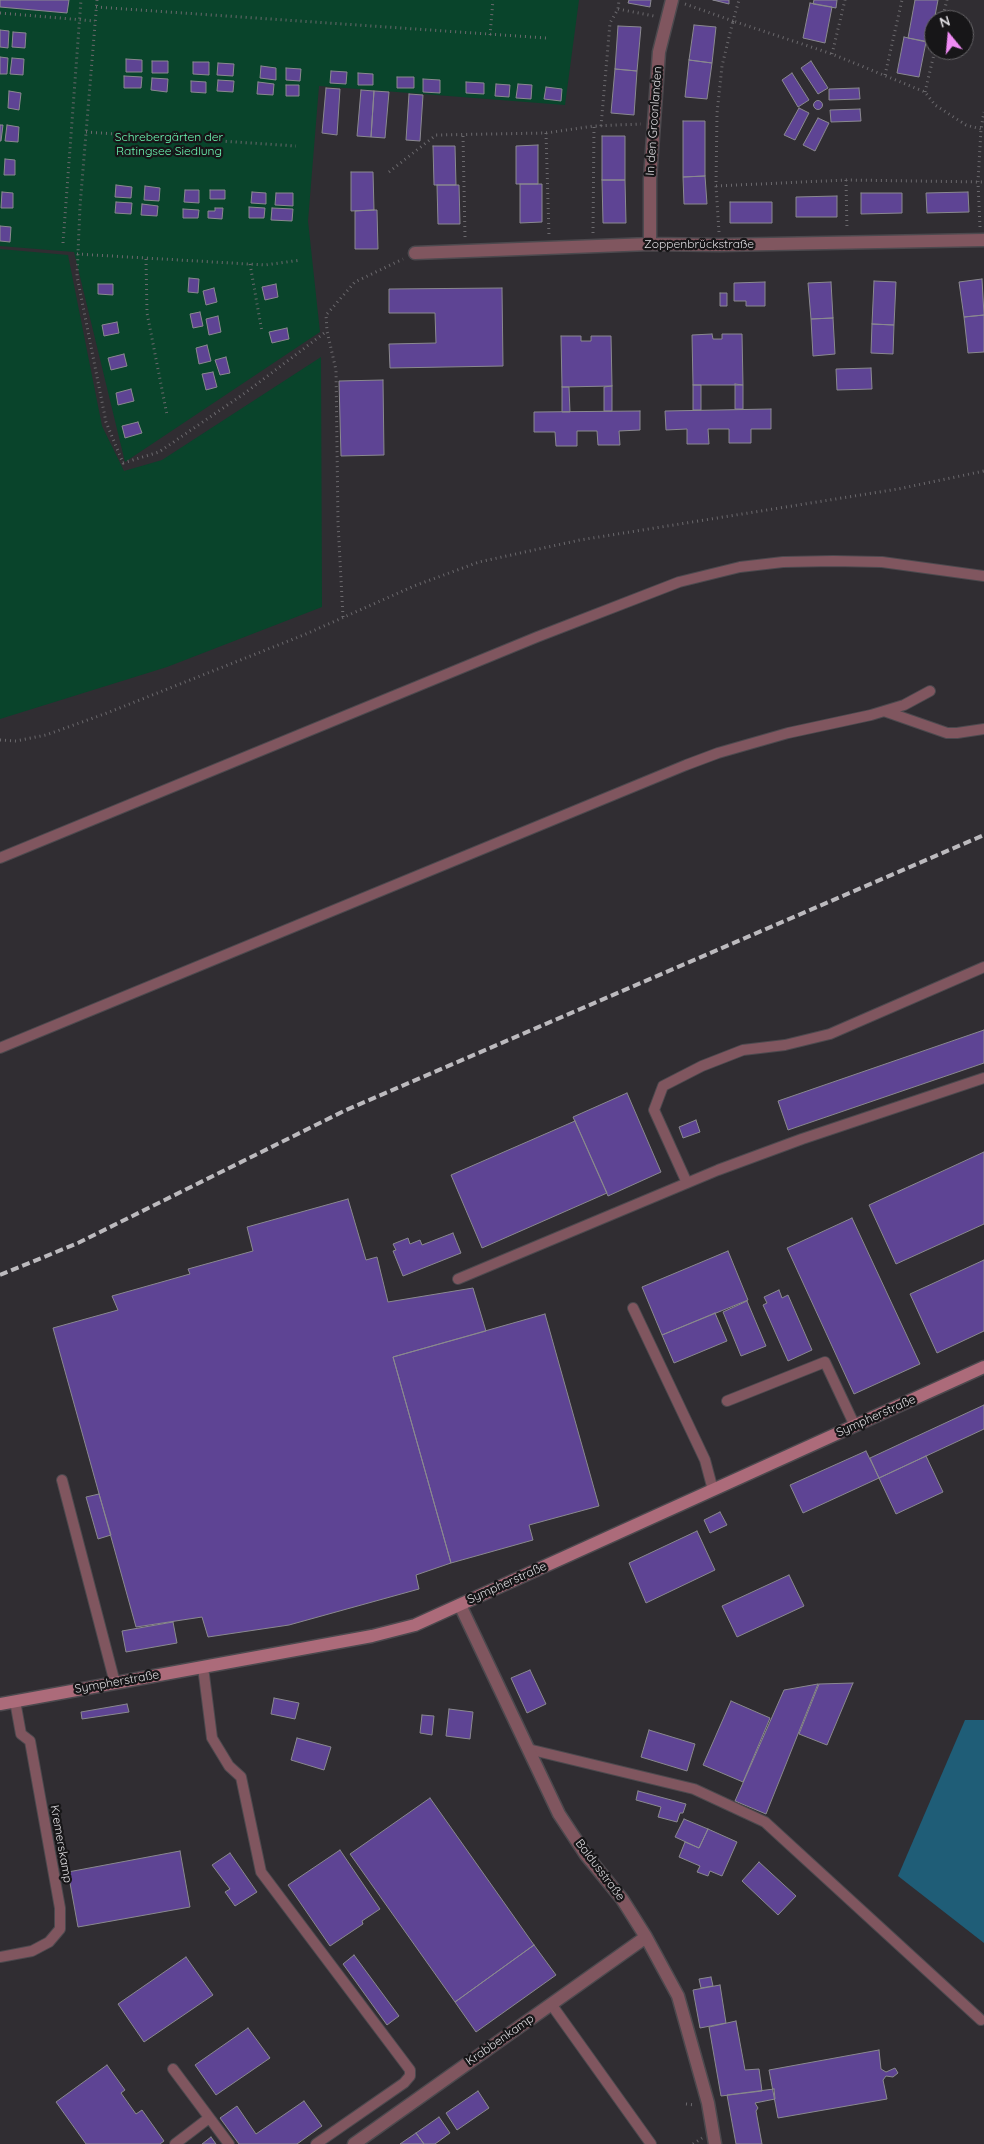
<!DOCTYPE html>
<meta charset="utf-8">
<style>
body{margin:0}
#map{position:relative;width:984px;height:2144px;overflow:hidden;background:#302d32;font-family:Quicksand,sans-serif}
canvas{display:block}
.north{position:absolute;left:924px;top:10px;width:50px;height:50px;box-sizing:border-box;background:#171618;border:1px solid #676568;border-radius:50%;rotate:343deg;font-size:14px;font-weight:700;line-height:20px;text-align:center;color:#dedce0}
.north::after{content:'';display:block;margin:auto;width:18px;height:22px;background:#f18bf5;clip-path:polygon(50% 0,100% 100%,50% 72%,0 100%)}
</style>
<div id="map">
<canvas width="984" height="2144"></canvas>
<div class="north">N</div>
</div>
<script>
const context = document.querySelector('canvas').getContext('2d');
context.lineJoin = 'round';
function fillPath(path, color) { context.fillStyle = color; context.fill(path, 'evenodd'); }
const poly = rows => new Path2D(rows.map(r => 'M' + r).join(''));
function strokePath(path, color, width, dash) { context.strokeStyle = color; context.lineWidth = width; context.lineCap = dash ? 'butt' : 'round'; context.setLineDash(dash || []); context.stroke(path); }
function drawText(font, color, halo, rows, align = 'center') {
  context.font = font + ' Quicksand,sans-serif'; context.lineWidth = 4.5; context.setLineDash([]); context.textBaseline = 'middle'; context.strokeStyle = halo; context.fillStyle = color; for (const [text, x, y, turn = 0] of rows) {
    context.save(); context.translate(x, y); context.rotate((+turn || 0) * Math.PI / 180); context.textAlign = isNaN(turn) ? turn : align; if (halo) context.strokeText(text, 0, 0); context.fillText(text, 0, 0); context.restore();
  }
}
fillPath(poly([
 [0,0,579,0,565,105,319,86,308,221,320,332,125,462,74,252,0,246],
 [0,249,68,255,102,426,124,471,162,460,321,357,322,607,167,667,0,719]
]), '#09442b');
fillPath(poly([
 [965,1720,984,1720,984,1943,898,1876]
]), '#1f5d77');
const building = poly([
 [0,0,69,0,67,13,0,7,0,0],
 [629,0,651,0,650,7,628,3,629,0],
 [713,0,729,0,729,4,713,0],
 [814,0,837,0,836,8,813,4,814,0],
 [915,0,938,0,930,42,908,38,915,0],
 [810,3,832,7,825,43,803,38,810,3],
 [694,25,716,27,712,63,689,60,694,25],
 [618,26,641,27,637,71,615,69,618,26],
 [0,30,9,31,8,48,0,47,0,30],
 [13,32,26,33,25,48,12,47,13,32],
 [904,37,926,42,919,77,897,73,904,37],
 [0,57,8,58,7,74,0,74,0,57],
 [12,58,24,59,23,75,10,74,12,58],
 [126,59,142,60,142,72,126,72,126,59],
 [689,60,712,63,707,99,685,97,689,60],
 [152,61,168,61,168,73,152,73,152,61],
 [811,61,828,88,818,94,801,68,811,61],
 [193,62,209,62,209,75,193,74,193,62],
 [218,63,234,64,233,76,217,75,218,63],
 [261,66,276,68,276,80,260,78,261,66],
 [286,68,301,69,300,81,286,80,286,68],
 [615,69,637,71,634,115,611,113,615,69],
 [331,71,347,72,346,84,330,83,331,71],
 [358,73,373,74,373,85,358,85,358,73],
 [792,73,809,100,798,107,782,80,792,73],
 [124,76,142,77,141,88,124,88,124,76],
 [397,77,414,77,414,88,397,88,397,77],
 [152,78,168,79,167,92,151,90,152,78],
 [423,79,440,80,440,93,423,92,423,79],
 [218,80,234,81,233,92,217,91,218,80],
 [191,81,206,82,206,93,191,92,191,81],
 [258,82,274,84,273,95,257,94,258,82],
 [466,82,484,83,484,94,466,93,466,82],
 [496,84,510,85,509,97,495,96,496,84],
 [518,84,532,85,531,99,516,98,518,84],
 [286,85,299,85,299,96,286,96,286,85],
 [546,87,562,89,561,101,544,99,546,87],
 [326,88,340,89,337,135,322,133,326,88],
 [859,88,860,99,829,100,829,89,859,88],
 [361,90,374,91,371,137,357,136,361,90],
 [9,91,21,93,19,110,8,108,9,91],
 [374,91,389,92,385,138,371,137,374,91],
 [409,94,423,95,420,141,406,140,409,94],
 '813.5 105a4.5 4.5 0 1 1 9 0a4.5 4.5 0 1 1-9 0Z',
 [799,108,809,113,795,140,784,135,799,108],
 [860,109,861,121,831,122,830,110,860,109],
 [818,118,829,123,815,151,803,145,818,118],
 [683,121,705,121,705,176,683,177,683,121],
 [0,125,3,125,1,141,0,141,0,125],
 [7,125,19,127,18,142,5,141,7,125],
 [602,136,625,136,625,180,602,180,602,136],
 [538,145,538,184,516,184,516,146,538,145],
 [433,146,455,146,456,185,434,185,433,146],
 [5,159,15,160,15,175,4,175,5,159],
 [351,172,373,172,374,210,351,211,351,172],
 [705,176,707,204,684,204,683,177,705,176],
 [602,180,625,180,626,223,603,223,602,180],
 [520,184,542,184,542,222,520,223,520,184],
 [116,185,132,187,131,198,115,197,116,185],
 [437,185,459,185,460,224,438,224,437,185],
 [145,186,160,188,159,201,144,200,145,186],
 [185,190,199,190,199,203,184,202,185,190],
 [210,190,225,190,225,199,210,199,210,190],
 [2,192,13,193,13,208,1,208,2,192],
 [252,192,266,193,266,204,251,203,252,192],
 [968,192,969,212,927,213,926,193,968,192],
 [276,193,293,193,293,206,275,205,276,193],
 [861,193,902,193,902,213,861,214,861,193],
 [837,196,837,217,796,217,796,197,837,196],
 [116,202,132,203,131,214,115,213,116,202],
 [730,202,772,202,772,223,730,223,730,202],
 [142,204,158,206,157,216,141,215,142,204],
 [249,207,265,208,264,218,249,218,249,207],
 [215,208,223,208,222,219,208,218,208,211,215,211,215,208],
 [272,208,293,209,292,221,271,220,272,208],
 [183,209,199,210,198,218,183,218,183,209],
 [374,210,377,210,378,249,355,249,355,211,374,210],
 [0,226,11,227,10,242,0,241,0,226],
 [189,278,199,279,198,293,188,292,189,278],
 [982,279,984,315,964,317,959,282,982,279],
 [874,281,896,282,894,325,872,324,874,281],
 [765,282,765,306,746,306,746,301,734,301,734,283,765,282],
 [831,282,833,318,811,319,808,283,831,282],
 [98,284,113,284,113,295,98,294,98,284],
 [276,284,278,297,265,300,262,287,276,284],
 [214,288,217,302,206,305,203,291,214,288],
 [502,288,503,366,390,368,389,344,436,343,435,313,389,313,389,289,502,288],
 [720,293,727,293,727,306,720,306,720,293],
 [200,312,203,326,193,328,190,314,200,312],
 [984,315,984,352,968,353,964,317,984,315],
 [218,316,221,332,209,335,206,319,218,316],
 [833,318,835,354,813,356,811,319,833,318],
 [117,322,119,333,104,336,102,325,117,322],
 [872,324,894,325,893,354,871,353,872,324],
 [287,328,289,339,272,343,269,332,287,328],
 [712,334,713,339,722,339,722,334,742,334,743,385,693,385,692,335,712,334],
 [561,336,581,336,581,341,591,341,591,336,611,336,612,386,562,387,561,336],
 [207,345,211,361,199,364,196,348,207,345],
 [124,354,127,366,111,370,108,358,124,354],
 [226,357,230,373,220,375,215,360,226,357],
 [871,368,872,389,837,390,836,369,871,368],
 [213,372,217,387,206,390,202,374,213,372],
 [383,380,384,455,341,456,339,381,383,380],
 [735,384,743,385,743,409,735,409,735,384],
 [693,385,701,385,701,410,693,410,693,385],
 [612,386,612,411,604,411,604,387,612,386],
 [562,387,569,387,570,412,562,412,562,387],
 [131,389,134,401,118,405,116,393,131,389],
 [771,409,771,429,751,429,751,443,729,443,729,429,708,429,709,444,687,444,687,429,666,430,665,411,771,409],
 [640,411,640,430,619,431,620,445,598,445,597,431,577,431,577,446,556,446,555,432,534,432,534,412,640,411],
 [138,422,142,433,125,438,122,426,138,422],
 [984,1030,984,1063,788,1130,778,1101,984,1030],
 [627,1093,661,1172,608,1196,573,1117,627,1093],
 [696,1120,700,1132,683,1138,679,1127,696,1120],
 [575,1121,607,1193,482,1248,451,1175,575,1121],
 [984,1152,984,1224,896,1264,869,1205,984,1152],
 [348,1199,366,1260,377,1257,388,1302,473,1288,486,1331,393,1357,451,1563,416,1575,419,1589,289,1625,208,1637,202,1617,136,1627,53,1328,118,1310,112,1296,190,1274,188,1269,253,1251,247,1227,348,1199],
 [852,1218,920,1364,854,1394,787,1248,852,1218],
 [453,1233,461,1253,403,1276,393,1251,396,1250,393,1244,408,1238,410,1244,420,1240,422,1245,453,1233],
 [728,1251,748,1300,662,1335,642,1287,728,1251],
 [984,1260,984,1331,937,1353,910,1294,984,1260],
 [779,1290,782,1298,788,1295,812,1350,788,1361,763,1305,767,1303,764,1297,779,1290],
 [747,1301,766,1346,741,1356,723,1312,747,1301],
 [715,1313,727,1341,674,1363,662,1335,715,1313],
 [545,1314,599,1506,529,1525,533,1540,451,1563,393,1357,545,1314],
 [984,1405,984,1429,879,1478,870,1458,984,1405],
 [866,1451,879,1478,803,1513,790,1485,866,1451],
 [926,1456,943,1492,896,1514,879,1478,926,1456],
 [99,1494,111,1535,98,1539,86,1497,99,1494],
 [720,1512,727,1525,710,1533,704,1520,720,1512],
 [697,1531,715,1570,646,1603,629,1563,697,1531],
 [789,1575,804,1606,737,1637,722,1606,789,1575],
 [173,1622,177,1643,126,1652,122,1631,173,1622],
 [530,1670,546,1704,527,1713,511,1678,530,1670],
 [853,1683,827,1745,799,1734,819,1684,853,1683],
 [818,1684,766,1814,735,1801,784,1690,818,1684],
 [274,1698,299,1703,295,1719,271,1714,274,1698],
 [731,1701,770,1718,743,1782,703,1765,731,1701],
 [127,1704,129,1712,82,1719,81,1712,127,1704],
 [449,1709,473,1712,470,1739,446,1736,449,1709],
 [422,1715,434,1716,432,1735,420,1733,422,1715],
 [649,1730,695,1744,687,1771,641,1757,649,1730],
 [297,1738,331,1747,324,1770,291,1760,297,1738],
 [638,1791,686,1804,683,1813,680,1813,677,1822,658,1817,661,1807,636,1800,638,1791],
 [430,1798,534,1945,455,2002,350,1854,430,1798],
 [684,1819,708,1829,699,1848,675,1837,684,1819],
 [708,1829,737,1842,722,1876,710,1871,708,1876,697,1872,700,1866,679,1857,685,1842,699,1848,708,1829],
 [340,1850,380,1909,362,1921,363,1924,330,1946,288,1885,340,1850],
 [180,1851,190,1907,78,1927,68,1872,180,1851],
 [230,1853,257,1892,235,1906,225,1892,230,1889,212,1865,230,1853],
 [759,1862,796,1896,778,1915,742,1881,759,1862],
 [534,1945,556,1975,476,2032,455,2002,534,1945],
 [354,1955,399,2016,387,2025,343,1964,354,1955],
 [186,1957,213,1995,144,2042,118,2004,186,1957],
 [711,1977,713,1986,701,1988,699,1979,711,1977],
 [720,1985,726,2023,700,2028,693,1990,720,1985],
 [736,2021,745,2070,759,2069,762,2091,721,2096,709,2027,736,2021],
 [248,2028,270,2058,216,2095,195,2065,248,2028],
 [879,2050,881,2069,886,2072,895,2068,898,2073,893,2077,886,2076,883,2080,887,2099,778,2118,769,2070,879,2050],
 [107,2065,125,2090,121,2093,136,2114,142,2110,164,2141,160,2144,86,2144,56,2102,107,2065],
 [774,2089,775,2099,755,2103,758,2108,756,2111,762,2144,736,2144,727,2095,774,2089],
 [478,2091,489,2108,457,2130,446,2113,478,2091],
 [304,2101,322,2126,297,2144,239,2144,220,2118,237,2106,256,2134,304,2101],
 [439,2117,450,2133,435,2144,424,2144,416,2133,439,2117],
 [416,2133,424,2144,400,2144,416,2133],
 [211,2137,216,2144,202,2144,211,2137]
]);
fillPath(building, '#5e4494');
strokePath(building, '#8a898f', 1);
const lane = poly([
 [884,711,947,733,957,733,984,729],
 [0,858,537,637,679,582,740,567,783,562,833,561,882,562,984,576],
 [0,1048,686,765,718,753,788,733,871,715,904,705,930,691],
 [687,1183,654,1110,663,1086,702,1066,743,1050,785,1045,830,1034,984,967],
 [458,1279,718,1170,802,1139,984,1078],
 [633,1308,705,1460,713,1490],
 [727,1401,825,1362,855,1426],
 [62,1480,115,1683],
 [203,1667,212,1738,229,1766,241,1777,261,1872,410,2070,410,2076,404,2083,316,2144],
 [528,1749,694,1789,765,1822,981,2020],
 [0,1957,32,1951,49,1942,60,1929,60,1908,30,1741,21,1734,15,1701],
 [551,2004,651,2144],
 [173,2069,229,2144],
 [175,2144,209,2118]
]);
const street = poly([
 [650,244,650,179,659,52,672,0],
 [415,253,650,244,719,245,984,240],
 [460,1605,559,1814,586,1855,622,1899,646,1937,678,1996,708,2103,715,2144],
 [354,2144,646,1937]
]);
const secondary = poly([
 [0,1704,372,1636,415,1625,984,1367]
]);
strokePath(lane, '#4c494e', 12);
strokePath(street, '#4c494e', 15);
strokePath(secondary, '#4c494e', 15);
strokePath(poly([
 [97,0,80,206,77,276,106,422,123,463,159,452,245,393,327,331],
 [685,4,733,21,739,0],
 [96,7,546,38],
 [618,9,654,16],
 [0,13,95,21],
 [942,20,947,0],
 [490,35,493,0],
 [832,54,845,0],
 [885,75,902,0],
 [925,92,935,50],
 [601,126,610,23,618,9,619,0],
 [86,132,296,146],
 [546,133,549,236],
 [463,136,465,237],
 [389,172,436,135,546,133,594,126,641,124],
 [846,180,847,230],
 [716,186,846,180,984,182],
 [980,227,978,182,981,129,984,112],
 [719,232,716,186,717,113,722,66,733,21,832,54,925,92,935,105,966,125,981,129],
 [593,233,594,126],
 [63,243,81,0],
 [77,254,265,265,301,260],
 [146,259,147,313,167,415],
 [250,264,262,332],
 [343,617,338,523,336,370,327,331,326,315,355,282,403,259],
 [0,740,16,741,46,735,107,713,306,634,414,586,479,562,580,540,898,489,984,471],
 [686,2104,695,2105],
 [693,2144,702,2138]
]), '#6b696d', 3, [1, 4]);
strokePath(lane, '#80565f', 10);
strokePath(street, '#80565f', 12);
strokePath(secondary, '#ac6b7a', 12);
strokePath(poly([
 [0,1275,78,1243,346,1110,984,835]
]), '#bcbabe', 4, [8, 4]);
drawText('12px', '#dedce0', '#171618', [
 ["In den Groonlanden",654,121,-86],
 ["Zoppenbrückstraße",699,244],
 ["Sympherstraße",876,1416,-24],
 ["Sympherstraße",507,1583,-24],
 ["Sympherstraße",117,1682,-10],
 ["Kremerskamp",61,1844,80],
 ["Baldusstraße",600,1870,53],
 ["Krabbenkamp",500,2040,-35]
]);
drawText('12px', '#6df9b4', '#171618', [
 ["Schrebergärten der",169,137],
 ["Ratingsee Siedlung",169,151]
]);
</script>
